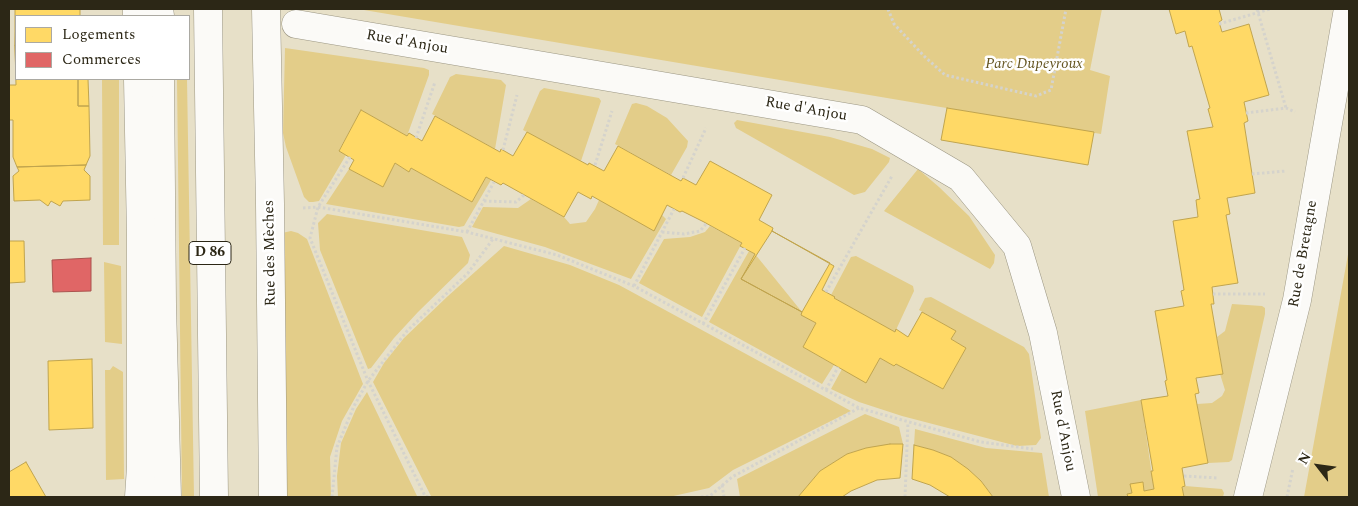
<!DOCTYPE html>
<meta charset="utf-8">
<style>
body{margin:0}
#map{position:relative;width:1358px;height:506px;overflow:hidden;background:#e7e0c8;font-family:Spectral,serif}
canvas{display:block}
.frame{position:absolute;inset:0;border:10px solid #2c2716;pointer-events:none}
.legend{position:absolute;left:15px;top:15px;width:175px;height:65px;box-sizing:border-box;background:#fff;border:1px solid #aba9a2;margin:0;padding:6px 9px;list-style:none;font-size:15px;color:#2c2716}
.legend li{display:flex;align-items:center;gap:10px;height:25px}
.legend b{width:25px;border:1px solid #aba9a2}
.north{position:absolute;left:1293px;top:441px;width:50px;height:50px;-webkit-text-stroke:4px #fff;paint-order:stroke;rotate:300deg;font-size:14px;font-weight:700;line-height:20px;text-align:center;color:#2c2716}
.north::after{content:'';display:block;margin:auto;width:18px;height:22px;background:#2c2716;clip-path:polygon(50% 0,100% 100%,50% 72%,0 100%)}
</style>
<div id="map">
<canvas width="1358" height="506"></canvas>
<div class="frame"></div>
<ul class="legend">
<li><b style="height:14px;background:#ffd966"></b>Logements</li>
<li><b style="height:14px;background:#e06666"></b>Commerces</li>
</ul>
<div class="north">N</div>
</div>
<script>
const context = document.querySelector('canvas').getContext('2d');
context.lineJoin = 'round';
function fillPath(path, color) { context.fillStyle = color; context.fill(path, 'evenodd'); }
const poly = rows => new Path2D(rows.map(r => 'M' + r).join(''));
function strokePath(path, color, width, dash) { context.strokeStyle = color; context.lineWidth = width; context.lineCap = dash ? 'butt' : 'round'; context.setLineDash(dash || []); context.stroke(path); }
function drawText(font, color, halo, rows, align = 'center') {
  context.font = font + ' Spectral,serif'; context.lineWidth = 5; context.setLineDash([]); context.textBaseline = 'middle'; context.strokeStyle = halo; context.fillStyle = color; for (const [text, x, y, turn = 0] of rows) {
    context.save(); context.translate(x, y); context.rotate((+turn || 0) * Math.PI / 180); context.textAlign = isNaN(turn) ? turn : align; if (halo) context.strokeText(text, 0, 0); context.fillText(text, 0, 0); context.restore();
  }
}
fillPath(poly([
 [358,9,1102,9,1090,70,1110,76,1101,134],
 [285,48,424,68,429,70,429,75,407,136,361,110,339,150,346,155,319,201,313,202,309,202,304,197,286,147,283,133],
 [456,74,501,80,506,85,495,149,432,114,450,77],
 [102,79,119,79,119,245,103,245],
 [177,79,187,79,194,497,182,497],
 [544,88,599,98,601,101,581,161,523,130,540,91],
 [636,103,647,106,667,118,688,141,687,147,671,175,615,144,632,104],
 [737,120,830,137,872,149,890,158,889,162,865,192,854,195,736,128,734,123],
 [395,163,409,172,411,168,472,202,486,177,491,180,464,226,459,227,326,204,349,169,383,187],
 [918,169,939,187,969,216,995,255,994,263,990,269,884,211],
 [531,199,564,217,570,224,586,222,595,209,599,200,662,215,666,219,631,279,545,247,472,227,483,207,518,208],
 [327,214,462,237,470,255,468,263,418,312,394,338,371,368,368,369,320,250,318,223],
 [710,226,742,243,702,317,639,283,664,239,690,237,705,232],
 [291,231,298,233,307,239,363,384,342,421,330,457,331,497,281,497,282,233],
 [504,246,570,265,619,285,851,411,733,470,709,488,669,497,431,496,373,382,384,363,404,338,448,296],
 [1349,249,1349,497,1304,497],
 [749,251,755,254,802,312,802,315,816,323,803,347,834,365,822,384,709,322],
 [856,256,913,286,914,291,895,332,834,298,831,295,851,257],
 [104,262,121,266,122,344,105,342],
 [931,297,1024,347,1029,354,1041,438,1036,445,1017,446,902,416,859,402,831,389,842,369,866,382,880,358,894,366,896,364,943,389,966,348,951,339,956,331,919,310,925,298],
 [1232,304,1262,306,1265,308,1265,314,1232,460,1229,462,1208,463,1197,404,1212,403,1222,396,1225,390,1220,374,1223,373,1217,337,1225,331],
 [113,366,123,372,124,479,106,480,105,370,110,370],
 [367,392,417,496,338,497,337,476,341,443,356,409],
 [1141,400,1154,489,1144,491,1143,482,1132,493,1127,494,1128,497,1098,497,1085,411],
 [865,414,899,427,903,444,866,448,847,454,820,471,798,497,740,497,737,479],
 [915,429,986,448,1042,453,1049,497,993,497,981,481,968,469,951,457,933,450,914,445],
 [1185,486,1222,489,1224,493,1223,497,1184,497,1182,487]
]), '#e3cd89');
const homes = poly([
 [15,9,80,9,80,16,16,16,15,46,15,9],
 [1169,9,1219,9,1222,20,1219,22,1222,32,1249,24,1269,95,1244,102,1248,121,1244,123,1255,193,1227,198,1230,214,1226,215,1238,283,1212,287,1214,304,1211,304,1223,374,1196,378,1199,393,1195,394,1208,463,1182,468,1185,486,1182,487,1184,497,1128,497,1127,494,1132,493,1130,484,1143,482,1144,491,1154,489,1151,471,1153,471,1141,400,1168,396,1165,381,1167,380,1155,311,1184,306,1181,291,1184,290,1173,221,1198,217,1196,200,1200,199,1187,131,1213,127,1208,109,1210,108,1192,46,1189,47,1185,31,1176,34,1169,9],
 [15,46,16,79,81,79,78,79,78,106,89,106,90,156,86,165,17,167,13,157,13,120,9,120,9,85,16,85,15,46],
 [78,79,88,79,89,106,78,106,78,79],
 [947,108,1094,132,1088,165,941,140,947,108],
 [361,110,407,136,409,133,422,141,435,116,500,152,501,149,513,156,527,132,588,165,589,163,604,171,618,146,681,181,683,178,696,185,710,161,772,195,759,220,773,228,772,231,834,266,822,290,835,297,834,298,895,332,896,329,908,337,922,312,956,331,951,339,966,348,943,389,896,364,894,366,880,358,866,383,803,347,816,323,801,315,802,312,741,279,755,254,740,246,742,243,704,222,682,211,680,212,667,205,654,231,592,196,591,199,578,192,564,217,503,183,501,185,486,177,472,202,411,168,409,172,395,163,383,187,349,169,354,160,339,151,361,110],
 [86,165,84,170,90,176,90,200,63,201,60,206,51,201,48,206,40,200,14,201,13,176,19,171,17,167,86,165],
 [772,231,830,263,802,312,741,279,772,231],
 [9,241,24,241,25,282,9,283,9,241],
 [92,359,93,428,49,430,48,361,92,359],
 [890,444,903,444,900,478,877,480,851,491,842,497,798,497,820,471,847,454,866,448,890,444],
 [914,445,933,450,951,457,968,469,981,481,993,497,950,497,930,485,912,479,914,445],
 [26,462,46,497,9,497,9,472,26,462]
]);
fillPath(homes, '#ffd966');
strokePath(homes, '#c0a44e', 1);
const shops = poly([
 [91,258,91,291,53,292,52,260,91,258]
]);
fillPath(shops, '#e06666');
strokePath(shops, '#aa534e', 1);
const minor = poly([
 [159,9,160,16],
 [266,9,270,204,273,497],
 [296,24,862,120,961,178,1017,246,1043,333,1076,497],
 [160,79,162,305,167,497],
 [1248,497,1297,300,1348,9]
]);
const major = poly([
 [137,9,137,16],
 [208,9,214,497],
 [138,79,141,236,141,467,139,497]
]);
strokePath(minor, '#9b9683', 29);
strokePath(major, '#9b9683', 29);
strokePath(poly([
 [888,9,894,24,924,56,945,75,1036,96,1051,90,1066,9],
 [1257,9,1286,108],
 [1219,24,1270,9],
 [1246,113,1286,108,1295,112],
 [416,138,435,82],
 [503,150,517,95],
 [350,157,318,207,310,238,368,381,425,496,428,497],
 [595,165,612,111],
 [1252,174,1286,171],
 [683,178,706,128],
 [484,201,516,202,524,195],
 [303,208,318,207,467,232,557,255,634,286,859,408,981,442,1033,449],
 [467,232,494,182],
 [662,232,684,234,700,231,706,224],
 [634,286,674,209],
 [826,292,892,176],
 [1213,294,1265,294],
 [703,324,745,248],
 [826,390,838,367],
 [1184,476,1218,478],
 [722,485,724,497],
 [332,497,337,447,354,406,368,381,407,331,468,273,493,239],
 [701,497,710,496,732,477,859,408],
 [905,497,908,422],
 [1287,497,1293,468]
]), '#d5d3cc', 3, [2.5, 2.5]);
strokePath(minor, '#fbfaf7', 28);
strokePath(major, '#fbfaf7', 28);
for (const [x, y, w] of [
 [210,253,42]
]) { const box = new Path2D(); box.roundRect(x - w / 2, y - 11.5, w, 23, 4); context.fillStyle = '#fff'; context.fill(box); strokePath(box, '#2c2716', 1); }
drawText('bold 14px', '#2c2716', null, [
 ["D 86",210,253]
]);
drawText('15px', '#2c2716', '#fff', [
 ["Rue d'Anjou",407,43,10],
 ["Rue d'Anjou",806,110,10],
 ["Rue des Mèches",271,253,-91],
 ["Rue de Bretagne",1304,254,-80],
 ["Rue d'Anjou",1062,431,79]
]);
drawText('italic 15px', '#655521', '#fff', [
 ["Parc Dupeyroux",1034,65]
]);
</script>
